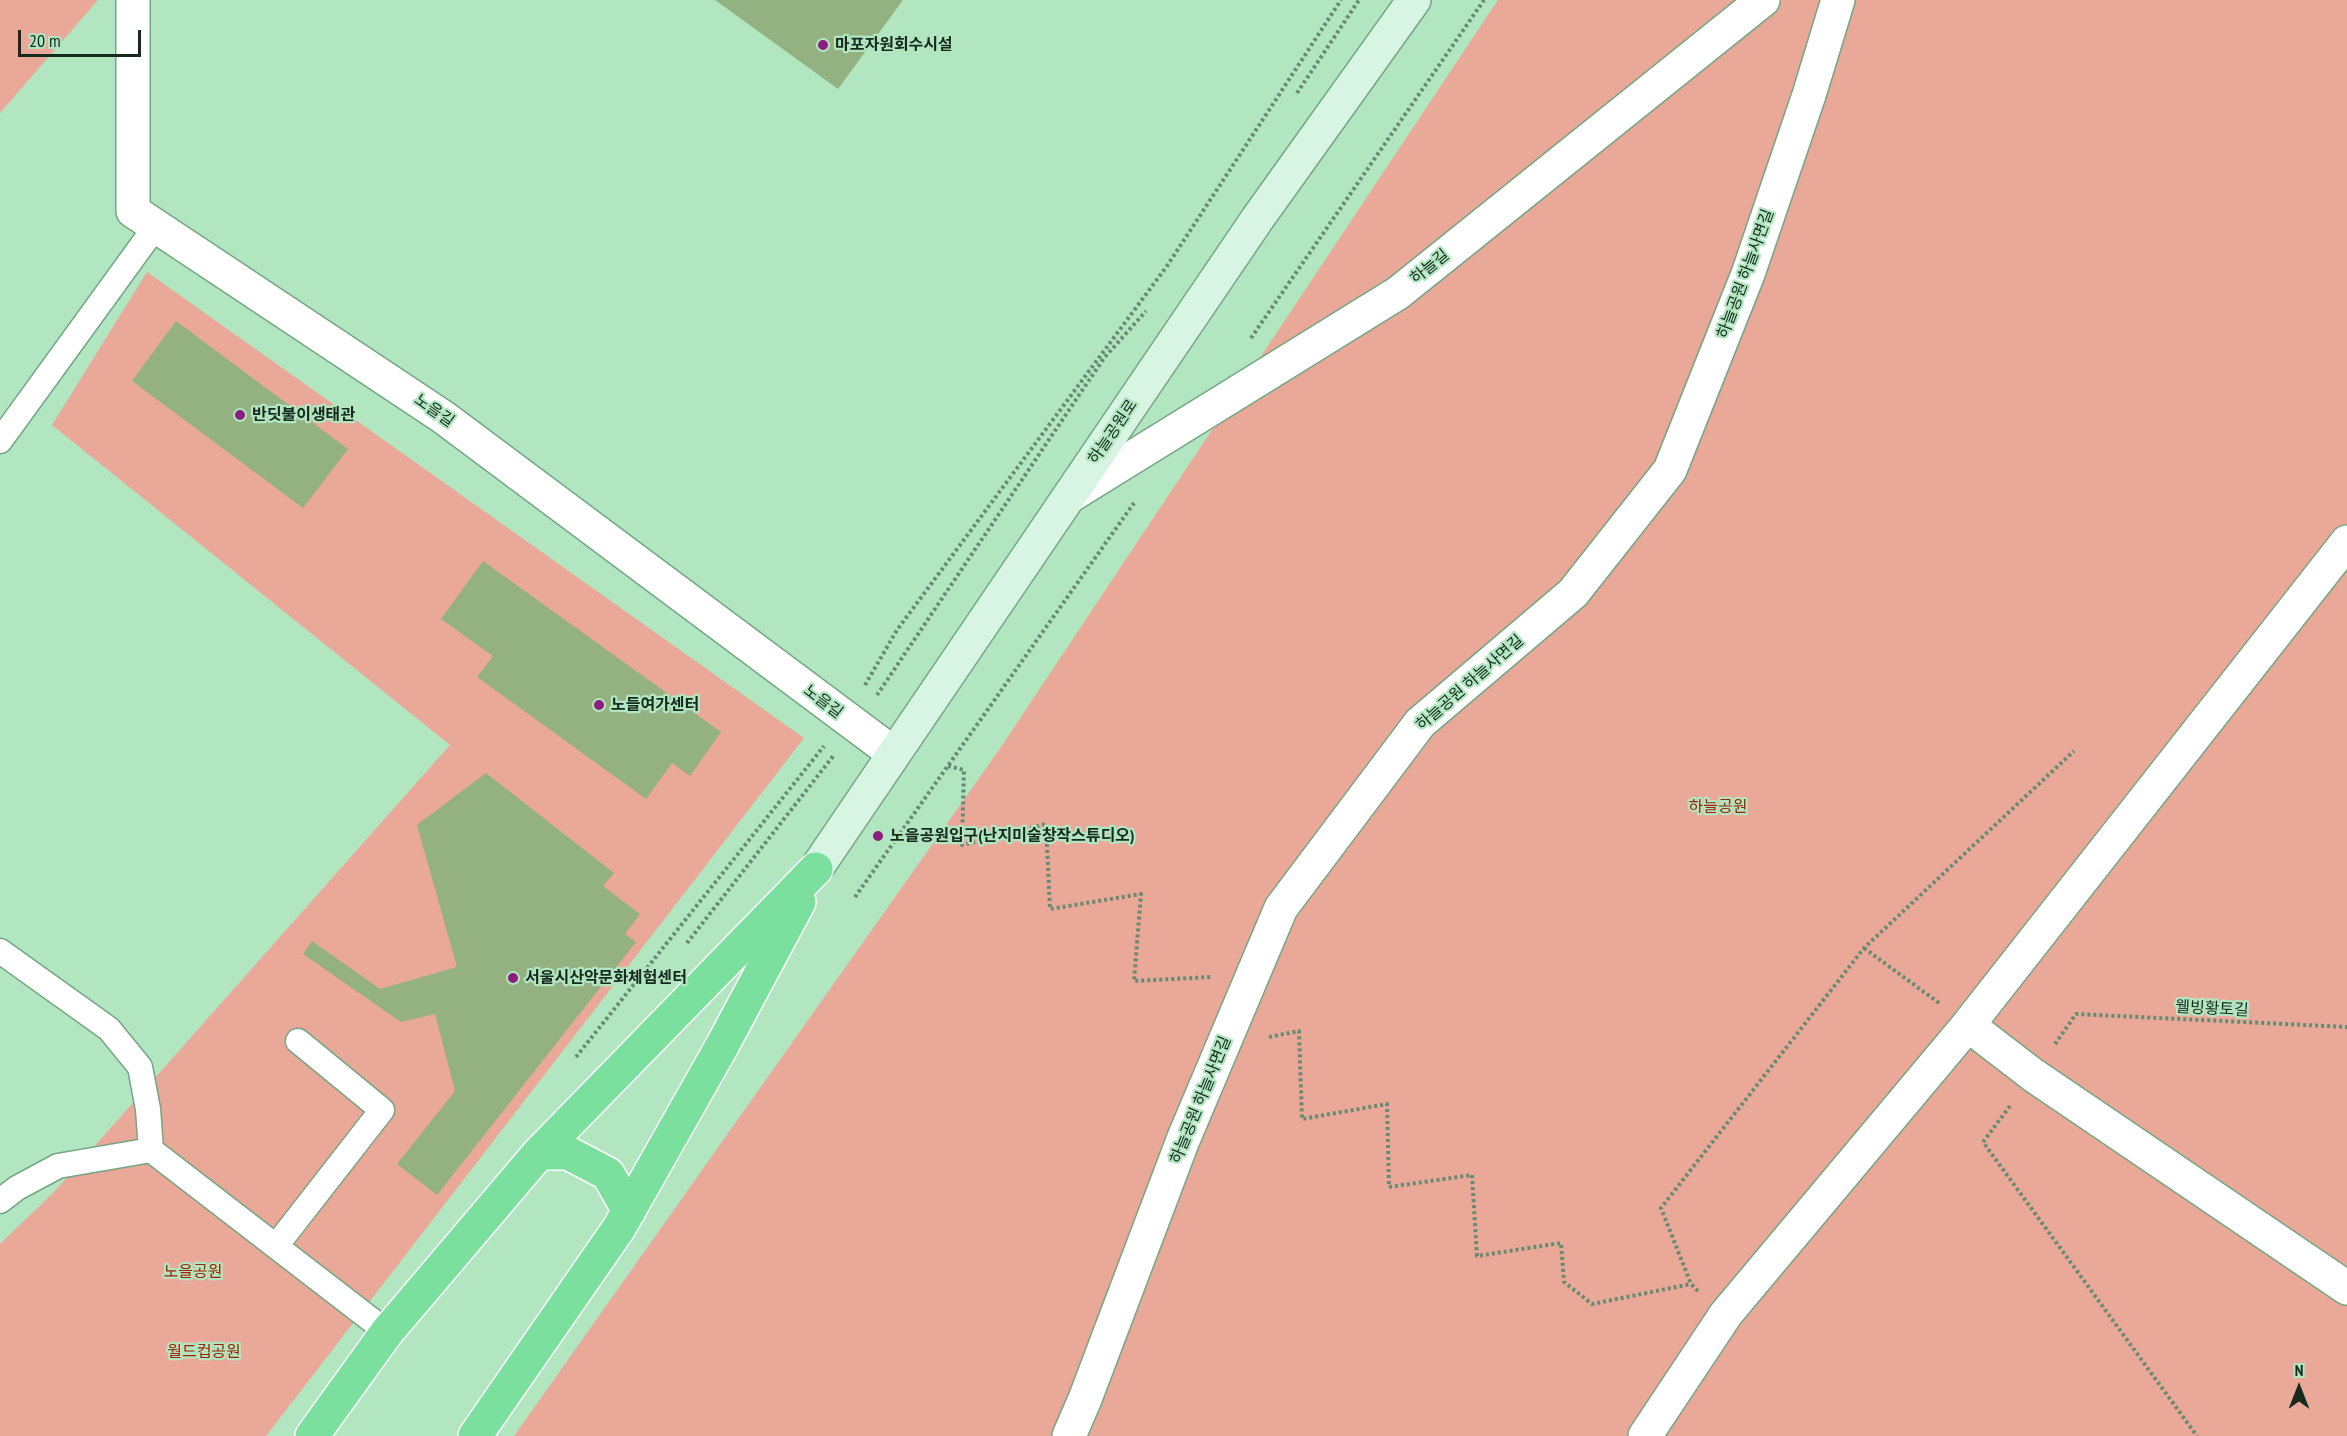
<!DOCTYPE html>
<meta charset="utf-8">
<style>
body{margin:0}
#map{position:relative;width:2347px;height:1436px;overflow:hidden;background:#b2e6c1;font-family:"PT Sans Narrow",sans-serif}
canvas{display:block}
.north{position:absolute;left:2269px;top:1358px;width:60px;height:60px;-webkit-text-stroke:4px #b2e6c1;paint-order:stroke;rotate:0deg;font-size:16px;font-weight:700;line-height:24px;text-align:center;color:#162a1d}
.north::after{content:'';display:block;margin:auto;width:21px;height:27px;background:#162a1d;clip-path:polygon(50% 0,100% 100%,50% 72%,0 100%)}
.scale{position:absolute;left:18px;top:30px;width:123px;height:27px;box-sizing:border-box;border:3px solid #162a1d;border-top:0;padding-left:8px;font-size:18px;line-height:21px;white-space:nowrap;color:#162a1d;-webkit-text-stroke:4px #b2e6c1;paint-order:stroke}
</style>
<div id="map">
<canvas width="2347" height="1436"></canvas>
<div class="north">N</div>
<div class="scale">20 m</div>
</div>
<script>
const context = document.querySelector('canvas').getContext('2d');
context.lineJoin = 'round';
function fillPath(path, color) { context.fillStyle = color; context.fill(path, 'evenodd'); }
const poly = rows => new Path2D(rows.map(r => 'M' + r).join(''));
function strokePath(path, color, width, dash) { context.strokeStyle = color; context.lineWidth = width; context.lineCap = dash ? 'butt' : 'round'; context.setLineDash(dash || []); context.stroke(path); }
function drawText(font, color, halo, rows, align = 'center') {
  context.font = font + ' "PT Sans Narrow","Noto Sans KR",sans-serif'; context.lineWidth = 4.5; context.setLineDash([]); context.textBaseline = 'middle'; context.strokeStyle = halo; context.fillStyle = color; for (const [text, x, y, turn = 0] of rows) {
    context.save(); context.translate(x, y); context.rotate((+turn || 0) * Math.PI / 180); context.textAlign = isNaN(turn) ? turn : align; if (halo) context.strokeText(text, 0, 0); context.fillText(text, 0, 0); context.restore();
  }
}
fillPath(poly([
 [0,0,98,0,0,113],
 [1498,0,2347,0,2347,1436,514,1436,999,750],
 [147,272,804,738,266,1436,0,1436,0,1244,53,1193,450,745,52,425]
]), '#eaa898');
fillPath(poly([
 [715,0,903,0,838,89],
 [176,321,348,449,303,508,132,381],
 [483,561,721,732,690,776,672,763,646,799,477,677,493,656,441,619],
 [486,773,614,873,603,886,640,914,625,934,636,942,437,1195,397,1164,455,1091,435,1014,401,1022,303,954,312,941,380,989,457,967,417,825]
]), '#94b182');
const lane = poly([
 [0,441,156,226],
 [0,951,109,1029,140,1067,148,1109,151,1150],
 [0,1201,17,1188,58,1166,151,1150,387,1332],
 [276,1246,382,1110,298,1041]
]);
const street = poly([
 [133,0,133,211,443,417,893,753],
 [1070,496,1398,293,1763,0],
 [1968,1025,2033,1075,2347,1288],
 [1069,1436,1085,1399,1183,1140,1281,908,1420,723,1573,593,1670,470,1748,274,1809,95,1838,0],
 [1645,1436,1726,1314,1968,1025,2347,542]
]);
const secondary = poly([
 [816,869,1258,218,1414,0]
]);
const highway = poly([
 [539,1153,568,1153,608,1174,629,1211],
 [312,1436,387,1332,539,1153,816,869],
 [475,1436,619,1228,722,1046,799,902]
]);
strokePath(lane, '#74a683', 27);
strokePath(street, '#74a683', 36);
strokePath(secondary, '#74a683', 36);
strokePath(highway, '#fff', 36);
strokePath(poly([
 [1297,93,1359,0],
 [1251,338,1484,0],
 [865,685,897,630,1167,266,1341,0],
 [877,695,1104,358,1146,311],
 [948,766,964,770,962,845,1046,824,1050,909,1141,894,1134,981,1211,977],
 [855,897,1134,503],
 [687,943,834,755],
 [1864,948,1939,1003],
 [1269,1037,1299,1031,1302,1119,1387,1104,1389,1187,1472,1175,1477,1256,1561,1243,1564,1282,1592,1304,1691,1284],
 [2055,1044,2076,1014,2347,1027],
 [576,1057,824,746],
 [2010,1106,1983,1142,2197,1436],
 [1698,1291,1691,1284,1661,1208,1864,948,2074,751]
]), '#678b72', 4, [3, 3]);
strokePath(lane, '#fff', 24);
strokePath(street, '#fff', 33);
strokePath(secondary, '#d7f5e2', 33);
strokePath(highway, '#7bdf9e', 33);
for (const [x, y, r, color] of [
 [823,45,6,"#8d1d7f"],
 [240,415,6,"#8d1d7f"],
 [599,705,6,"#8d1d7f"],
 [878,836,6,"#8d1d7f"],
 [513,978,6,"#8d1d7f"]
]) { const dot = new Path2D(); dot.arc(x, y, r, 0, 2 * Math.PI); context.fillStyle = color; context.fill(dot); strokePath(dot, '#b2e6c1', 2); }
drawText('bold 16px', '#162a1d', '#b2e6c1', [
 ["마포자원회수시설",835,45],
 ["반딧불이생태관",252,415],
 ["노들여가센터",611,705],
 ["노을공원입구(난지미술창작스튜디오)",890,836],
 ["서울시산악문화체험센터",525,978]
], 'left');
drawText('16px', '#162a1d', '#b2e6c1', [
 ["하늘길",1430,267,-39],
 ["하늘공원 하늘사면길",1746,274,-70],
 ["노을길",434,411,35],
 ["하늘공원로",1113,432,-56],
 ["하늘공원 하늘사면길",1470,683,-41],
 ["노을길",823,702,37],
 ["웰빙황토길",2212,1009,3],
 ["하늘공원 하늘사면길",1201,1100,-68]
]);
drawText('16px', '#9e2100', '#b2e6c1', [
 ["하늘공원",1718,807],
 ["노을공원",193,1272],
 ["월드컵공원",204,1352]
]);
</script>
